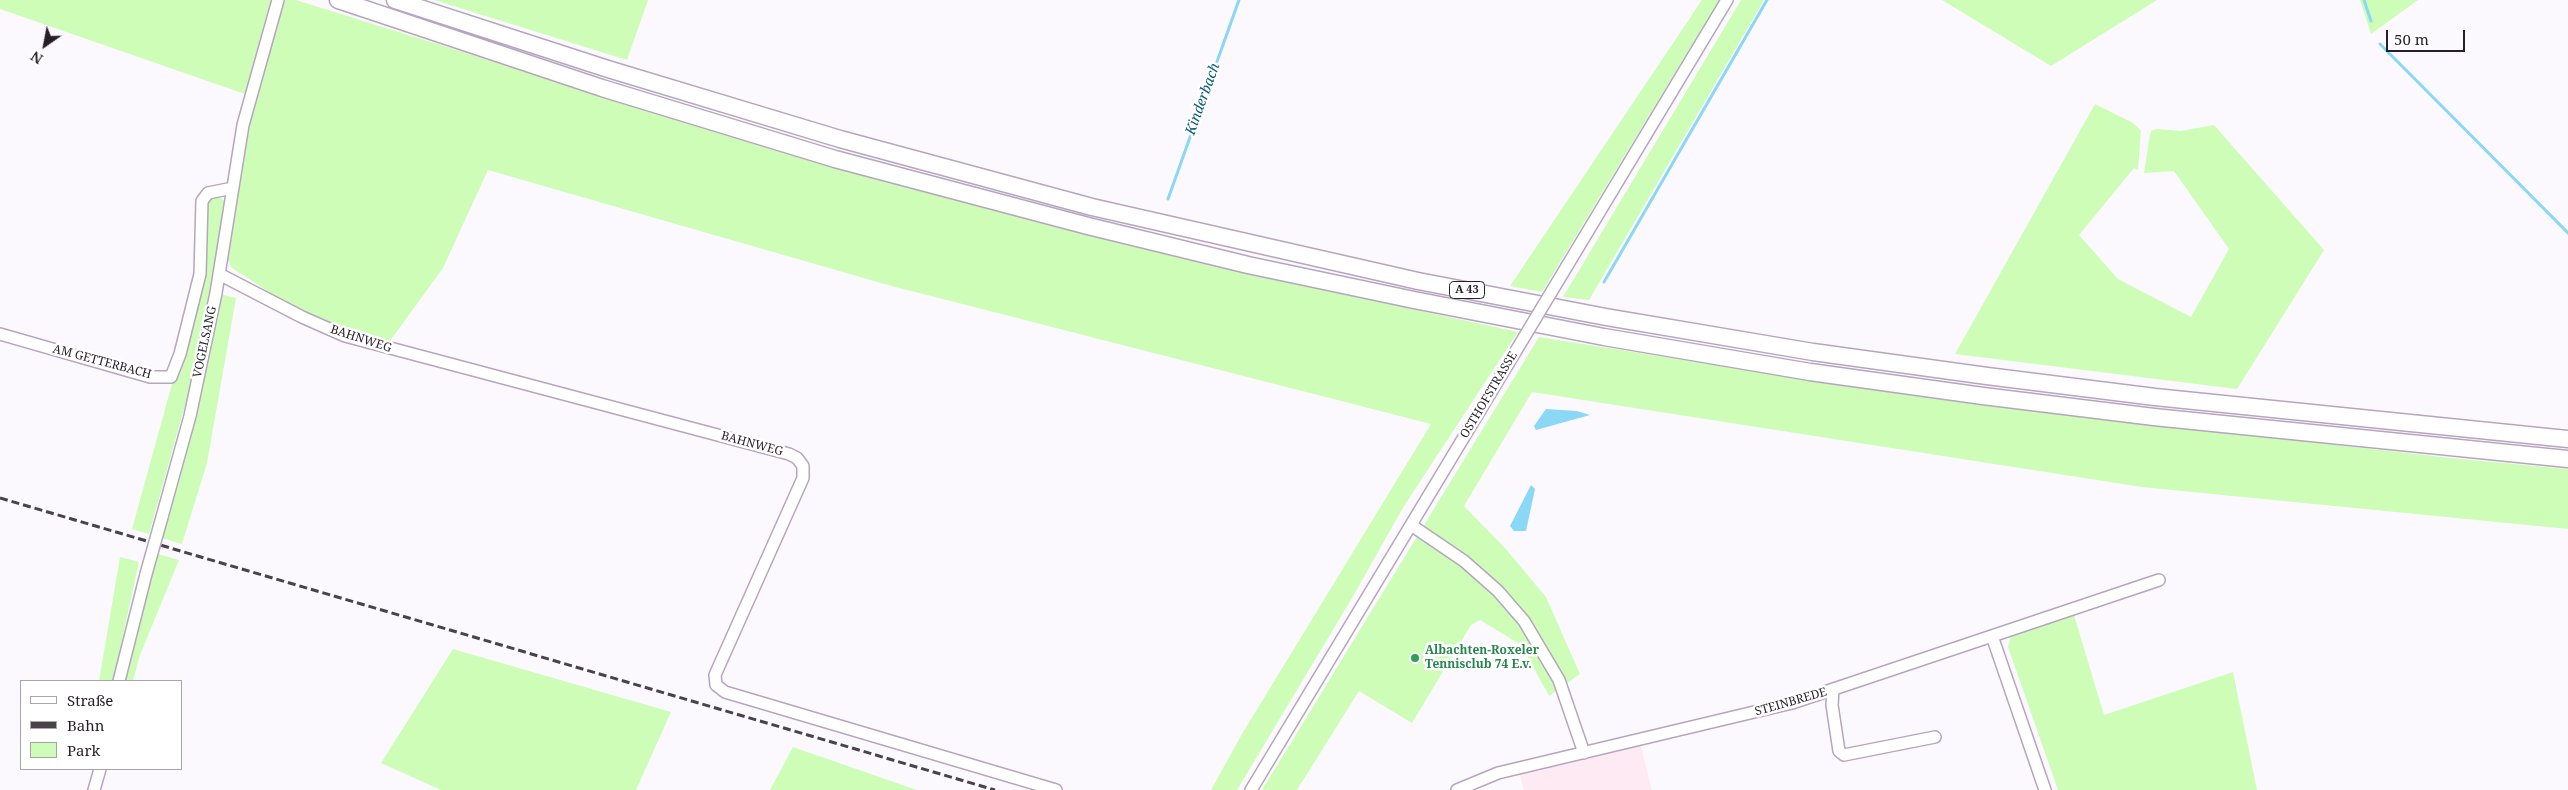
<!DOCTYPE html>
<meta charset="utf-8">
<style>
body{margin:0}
#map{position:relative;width:2568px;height:790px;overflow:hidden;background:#fcf9fe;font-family:"Noto Serif",serif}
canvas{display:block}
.legend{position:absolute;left:20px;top:680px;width:162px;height:90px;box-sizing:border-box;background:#fff;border:1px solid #a8a5a9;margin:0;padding:6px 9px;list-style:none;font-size:15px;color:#261f29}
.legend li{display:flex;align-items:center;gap:10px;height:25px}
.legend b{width:25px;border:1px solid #a8a5a9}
.north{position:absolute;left:20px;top:20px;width:50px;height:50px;-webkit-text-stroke:4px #fff;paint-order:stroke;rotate:213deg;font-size:14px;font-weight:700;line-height:20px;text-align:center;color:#261f29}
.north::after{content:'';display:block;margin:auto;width:18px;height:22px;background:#261f29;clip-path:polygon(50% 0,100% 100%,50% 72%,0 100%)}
.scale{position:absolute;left:2386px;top:30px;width:79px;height:22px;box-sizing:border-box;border:2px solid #261f29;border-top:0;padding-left:6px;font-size:15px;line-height:18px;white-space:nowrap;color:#261f29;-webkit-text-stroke:4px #fff;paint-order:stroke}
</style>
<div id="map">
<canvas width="2568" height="790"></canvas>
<ul class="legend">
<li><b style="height:6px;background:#fff"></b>Straße</li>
<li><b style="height:6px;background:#49424b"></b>Bahn</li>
<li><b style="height:14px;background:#cdfdb7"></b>Park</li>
</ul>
<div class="north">N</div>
<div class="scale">50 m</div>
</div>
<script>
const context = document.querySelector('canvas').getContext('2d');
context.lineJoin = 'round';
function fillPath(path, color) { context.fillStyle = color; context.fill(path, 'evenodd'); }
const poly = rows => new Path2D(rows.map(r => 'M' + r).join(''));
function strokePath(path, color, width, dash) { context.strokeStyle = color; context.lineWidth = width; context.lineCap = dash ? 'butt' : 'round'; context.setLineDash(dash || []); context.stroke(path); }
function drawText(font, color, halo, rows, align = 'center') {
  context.font = font + ' "Noto Serif",serif'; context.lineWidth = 5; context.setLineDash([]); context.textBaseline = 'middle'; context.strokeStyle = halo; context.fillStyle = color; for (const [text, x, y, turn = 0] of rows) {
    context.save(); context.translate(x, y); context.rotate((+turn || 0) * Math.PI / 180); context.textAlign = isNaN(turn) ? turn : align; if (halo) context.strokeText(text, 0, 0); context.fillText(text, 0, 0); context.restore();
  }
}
fillPath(poly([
 [1641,746,1652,790,1524,790,1520,775]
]), '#feeaf2');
fillPath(poly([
 [0,0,271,0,245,94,0,9],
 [285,0,296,0,601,95,1086,234,1245,273,1518,332,1404,506,1352,598,1237,790,1211,790,1242,734,1431,424,888,285,488,170,443,268,387,345,346,333,303,314,232,268,226,256,255,97],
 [434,0,648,0,627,60],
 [1702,0,1719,0,1542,292,1510,286],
 [1741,0,1764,0,1589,300,1563,297],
 [1942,0,2157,0,2051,66],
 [2360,0,2418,0,2371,34],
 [2095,104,2133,123,2141,131,2138,170,2134,168,2079,235,2118,279,2191,317,2229,249,2174,171,2144,173,2150,134,2152,130,2157,129,2181,131,2214,125,2324,250,2237,389,1955,354],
 [216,195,225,201,215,264,189,391,149,534,132,529,202,275,206,203,210,196],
 [220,294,236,298,207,463,182,544,162,538,200,395],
 [1539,337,1810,380,2154,424,2450,458,2568,469,2568,529,2142,487,1532,392,1464,506,1505,548,1546,597,1580,674,1549,696,1521,645,1480,620,1471,625,1412,723,1359,691,1297,790,1262,790],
 [158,554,179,560,140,655,133,681,125,681],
 [120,557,139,562,113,681,99,681],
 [2074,615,2104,715,2233,672,2257,790,2058,790,2008,647,2011,636],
 [453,649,671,712,636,790,441,790,381,763],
 [793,747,917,790,770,790]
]), '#cdfdb7');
fillPath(poly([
 [1546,409,1577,411,1590,415,1536,430,1534,426],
 [1531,485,1535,489,1526,531,1514,531,1510,526]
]), '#8bd7f6');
strokePath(poly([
 [2364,0,2371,21],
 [2380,44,2568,233],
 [1168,199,1239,0],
 [1604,282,1767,0]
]), '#8bd7f6', 3);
const minor = poly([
 [1567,266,1727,0],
 [219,274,302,317,345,336,789,454,797,458,803,466,803,478,715,675,716,685,725,692,1056,790],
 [0,334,150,377,171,377,180,354,200,274,202,201,208,193,233,188],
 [162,517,190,416,216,293,243,125,278,0],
 [1411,525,1464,561,1498,591,1524,621,1559,680,1584,753],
 [1992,636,2045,790],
 [119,681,146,574],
 [1833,690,1832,705,1839,751,1844,755,1935,737],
 [94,790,100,769],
 [1251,790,1508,364],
 [1457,790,1498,773,1792,703,2159,580]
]);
const highway = poly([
 [338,0,602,88,835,159,1088,226,1248,265,1414,300,1604,337,1810,372,1983,396,2154,417,2568,459],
 [395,0,608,69,840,139,1092,207,1418,281,1606,317,1813,352,1987,376,2155,397,2568,439]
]);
strokePath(minor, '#b7a5bf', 14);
strokePath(highway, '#b7a5bf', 19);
strokePath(minor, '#fff', 11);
strokePath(highway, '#fff', 16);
strokePath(poly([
 [0,498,995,790]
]), '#49424b', 3, [8, 4]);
const minorBridge = poly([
 [1508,364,1567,266],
 [146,574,162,517]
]);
strokePath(minorBridge, '#b7a5bf', 14, []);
strokePath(minorBridge, '#fff', 11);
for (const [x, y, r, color] of [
 [1415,658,5,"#2e9e5b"]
]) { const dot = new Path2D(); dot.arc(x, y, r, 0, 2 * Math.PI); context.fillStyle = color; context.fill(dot); strokePath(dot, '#fff', 2); }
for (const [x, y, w] of [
 [1467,290,35]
]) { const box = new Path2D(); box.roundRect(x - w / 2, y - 8.5, w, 17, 4); context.fillStyle = '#fff'; context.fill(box); strokePath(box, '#261f29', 1); }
drawText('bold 11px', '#261f29', null, [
 ["A 43",1467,290]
]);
drawText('12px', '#261f29', '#fff', [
 ["BAHNWEG",361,339,18],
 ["VOGELSANG",205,342,-78],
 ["AM GETTERBACH",102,362,15],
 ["OSTHOFSTRASSE",1489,395,-59],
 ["BAHNWEG",752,444,15],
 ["STEINBREDE",1791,702,-16]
]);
drawText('bold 12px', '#27864d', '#fff', [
 ["Albachten-Roxeler",1425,651],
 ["Tennisclub 74 E.v.",1425,665]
], 'left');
drawText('italic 14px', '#095e78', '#fff', [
 ["Kinderbach",1203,99,-70]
]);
</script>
